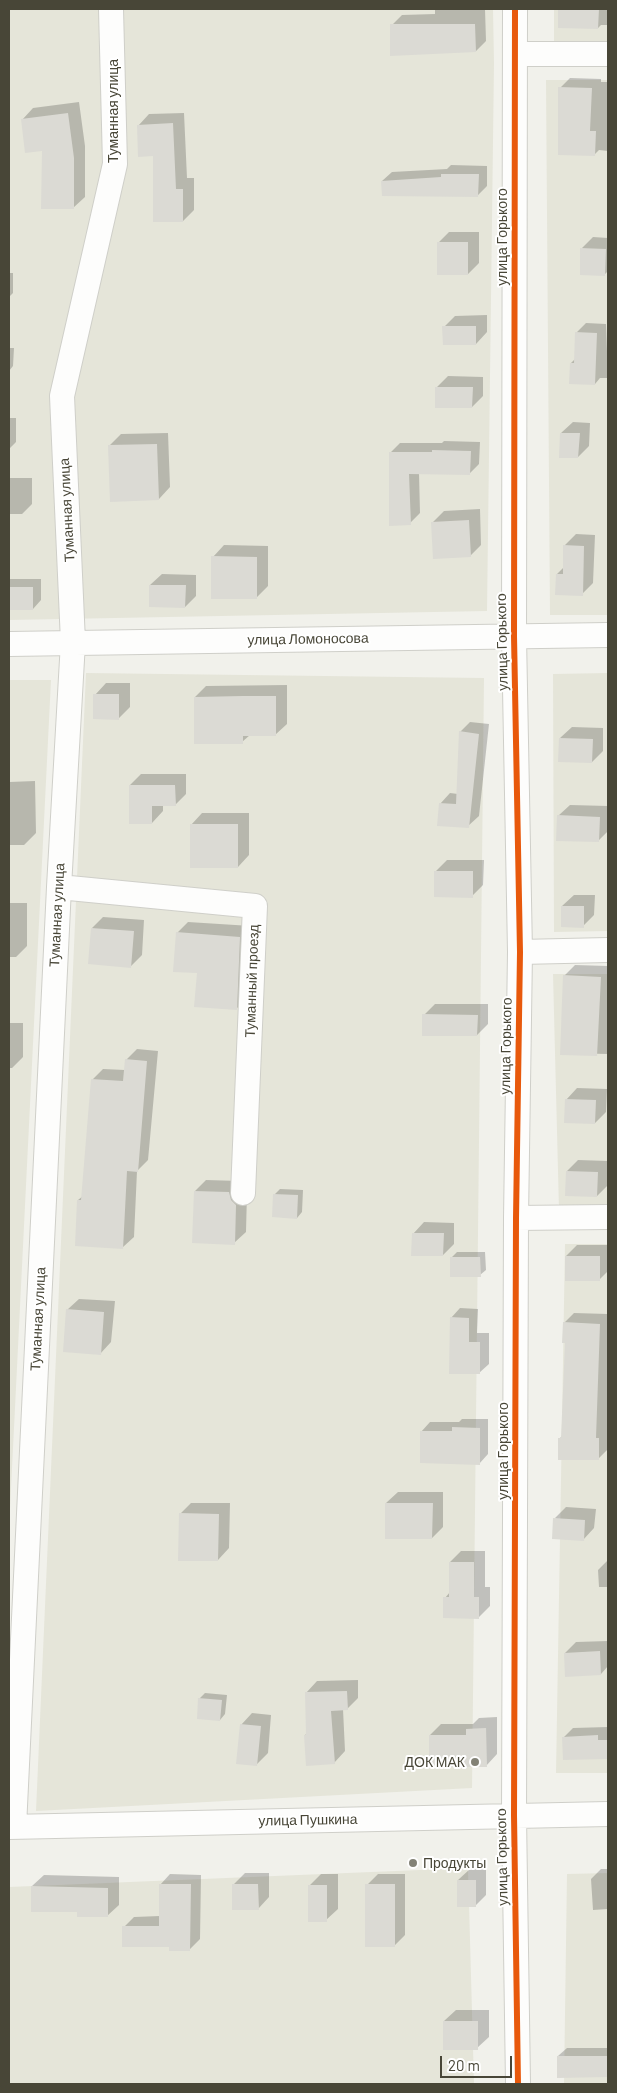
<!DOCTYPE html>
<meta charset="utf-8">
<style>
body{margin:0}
#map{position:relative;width:617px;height:2093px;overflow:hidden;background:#f1f1eb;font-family:Barlow,sans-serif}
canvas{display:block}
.frame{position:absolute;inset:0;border:10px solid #484637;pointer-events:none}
.scale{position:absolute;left:440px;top:2056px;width:72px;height:22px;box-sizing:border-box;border:2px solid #484637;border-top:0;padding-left:6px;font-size:15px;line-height:18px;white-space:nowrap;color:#484637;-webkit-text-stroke:4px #fff;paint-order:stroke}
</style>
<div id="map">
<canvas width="617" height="2093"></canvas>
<div class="frame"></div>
<div class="scale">20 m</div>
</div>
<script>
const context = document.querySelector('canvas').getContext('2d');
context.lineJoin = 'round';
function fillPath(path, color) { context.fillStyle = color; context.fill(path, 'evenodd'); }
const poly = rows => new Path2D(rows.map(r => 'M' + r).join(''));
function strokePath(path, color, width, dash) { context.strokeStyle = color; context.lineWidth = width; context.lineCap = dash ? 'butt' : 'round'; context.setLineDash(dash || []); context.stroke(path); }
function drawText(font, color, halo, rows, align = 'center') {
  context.font = font + ' Barlow,sans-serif'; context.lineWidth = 4; context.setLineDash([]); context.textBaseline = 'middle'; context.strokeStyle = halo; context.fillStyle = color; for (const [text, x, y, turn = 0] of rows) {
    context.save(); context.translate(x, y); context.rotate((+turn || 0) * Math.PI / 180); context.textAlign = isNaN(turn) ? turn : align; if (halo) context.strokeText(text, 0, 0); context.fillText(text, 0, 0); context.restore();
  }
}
fillPath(poly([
 [9,9,493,9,494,63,487,611,9,620],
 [554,9,608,9,608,42,554,42],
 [546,80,608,80,608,615,550,615],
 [86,673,484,678,472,1788,36,1811],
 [608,673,608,931,554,932,553,674],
 [9,680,51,680,9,1529],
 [553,974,608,974,608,1209,559,1210],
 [565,1244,608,1244,608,1773,556,1773],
 [468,1868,474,2084,9,2084,9,1887],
 [608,1873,608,2084,564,2084,567,1874]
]), '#e5e5d9');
fillPath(poly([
 [435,9,485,9,486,41,476,51,392,25,402,15,435,14],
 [559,9,608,9,608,25,601,25,598,28,559,26],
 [570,78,601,79,601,82,608,82,608,151,599,150,595,154,560,88],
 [79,102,85,146,85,197,73,208,43,150,22,120,33,108],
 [184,113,187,178,194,178,194,210,183,221,154,155,138,126,149,114],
 [451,165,487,166,487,186,478,195,382,181,392,172,447,169],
 [449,232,479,232,479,263,468,274,438,243],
 [593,237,608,238,608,271,605,274,582,248],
 [9,273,13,273,13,293,9,297],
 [487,315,487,332,476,344,444,327,455,316],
 [586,323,606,324,608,378,600,378,595,384,571,363,575,359,576,333],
 [9,348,14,348,13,366,9,371],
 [448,376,483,377,483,396,472,407,436,388],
 [9,418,16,418,16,442,9,449],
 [573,422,590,423,589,446,578,457,561,433],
 [168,433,170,487,159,499,109,446,121,434],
 [444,441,480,442,479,464,469,474,419,473,420,513,410,523,390,453,400,443,442,443],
 [9,478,32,478,32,504,22,514,9,514],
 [480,509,481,545,470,556,433,522,444,511],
 [576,534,595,535,593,583,582,594,557,574,564,567,565,545],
 [224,545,268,546,268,586,256,598,213,557],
 [162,574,196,575,196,596,185,607,150,585],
 [9,579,41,579,41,600,33,609,9,608],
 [106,683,130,683,130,707,119,718,95,695],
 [287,685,287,724,275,735,250,735,242,742,195,697,206,686],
 [470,722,489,724,479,816,468,826,440,804,450,793,458,794,460,732],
 [572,727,603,728,603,751,592,762,560,738],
 [141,774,186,774,186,794,175,805,163,805,163,811,152,823,130,785],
 [35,781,36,833,24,845,9,845,9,782],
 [570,805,608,806,608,831,598,841,558,816],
 [202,813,249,813,249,855,238,867,191,825],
 [447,860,484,860,483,885,472,896,436,871],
 [574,895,595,895,594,915,583,926,562,906],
 [9,903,27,903,27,946,16,957,9,957],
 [103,917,144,920,142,955,131,966,92,928],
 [188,922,251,926,248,998,236,1009,198,972,177,933],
 [575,965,608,966,608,1054,561,1053,564,976],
 [435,1004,488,1004,488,1024,477,1035,424,1015],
 [9,1023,23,1023,23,1057,12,1068,9,1068],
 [137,1049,158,1051,148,1160,137,1171,134,1237,123,1247,78,1200,83,1196,92,1080,103,1069,125,1070,126,1060],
 [577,1088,607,1089,606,1112,595,1123,566,1100],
 [578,1160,608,1161,608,1185,597,1196,567,1171],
 [206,1180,240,1181,247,1193,246,1232,234,1243,195,1191],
 [280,1189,303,1190,302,1212,297,1218,274,1195],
 [424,1222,454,1223,454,1244,443,1255,413,1234],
 [577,1245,608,1245,608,1271,600,1279,566,1256],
 [457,1252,485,1252,486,1270,480,1275,451,1258],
 [79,1299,115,1301,111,1342,100,1354,67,1310],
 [460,1308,478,1309,477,1333,489,1333,489,1364,479,1373,451,1318],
 [574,1313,608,1314,608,1449,598,1459,559,1439,562,1436,566,1342,564,1323],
 [9,1317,10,1361,9,1362],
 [462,1419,488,1419,488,1454,479,1464,421,1432,430,1422,459,1422],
 [398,1492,443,1492,443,1527,432,1538,386,1503],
 [191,1503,230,1503,229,1548,218,1560,180,1514],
 [566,1507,596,1509,594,1528,583,1540,555,1518],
 [461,1551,485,1551,485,1587,490,1587,490,1606,478,1618,445,1598,450,1592,450,1562],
 [608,1560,608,1587,599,1587,598,1570],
 [608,1641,608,1666,601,1674,565,1653,576,1642],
 [358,1680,358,1698,347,1709,343,1709,345,1751,334,1763,305,1735,308,1733,306,1693,317,1681],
 [205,1693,227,1695,225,1714,220,1720,199,1699],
 [252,1713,271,1715,268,1753,257,1764,241,1725],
 [497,1717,497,1754,486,1766,430,1735,441,1724,473,1724,479,1718],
 [608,1727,608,1758,564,1759,564,1737,573,1728],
 [470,1869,486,1869,486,1895,475,1906,458,1880],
 [601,1869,608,1869,608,1909,593,1910,591,1879],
 [245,1873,269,1873,269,1897,258,1909,233,1885],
 [170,1874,201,1875,200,1939,190,1949,170,1946,124,1927,134,1917,160,1916,160,1885],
 [321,1874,338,1874,338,1909,326,1920,309,1886],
 [378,1874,405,1874,405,1935,394,1946,367,1885],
 [44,1875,119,1877,119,1905,107,1916,32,1886],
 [456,2010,489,2010,489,2037,477,2048,444,2021],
 [567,2048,608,2048,608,2076,559,2077,558,2056]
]), '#0003');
fillPath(poly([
 [558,9,599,9,598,29,558,28],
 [390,24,475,24,476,52,390,56],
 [558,87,592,88,590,131,596,131,595,156,558,155],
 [68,113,74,158,74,209,41,209,42,151,25,153,21,119],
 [173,123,176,189,183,189,183,222,153,222,153,156,138,157,137,125],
 [441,174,479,174,478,197,382,196,381,181,441,177],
 [437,242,468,242,468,275,437,275],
 [580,248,606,249,605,276,580,275],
 [442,326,476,326,476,345,443,345],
 [575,332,597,333,595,385,569,384,570,363,574,363],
 [435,387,473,387,472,408,435,408],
 [560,433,580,433,578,458,559,458],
 [157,444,159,500,110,502,108,445],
 [432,450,471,451,470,475,409,474,411,525,389,526,389,452,432,452],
 [469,520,471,557,433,559,431,522],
 [563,545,584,546,583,596,555,595,556,574,563,574],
 [211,556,257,557,257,599,211,599],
 [149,585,186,585,185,608,149,607],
 [9,587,33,587,33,610,9,610],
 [93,694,119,694,119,720,93,719],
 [243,696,276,696,276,736,243,736,243,744,194,744,194,697],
 [459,731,479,734,469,828,437,826,439,803,456,804],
 [559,738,593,739,592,763,558,762],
 [129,785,175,785,176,806,152,806,152,824,129,824],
 [557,815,600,817,599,842,556,841],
 [190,824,238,824,238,868,190,868],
 [434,871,473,871,473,898,434,897],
 [561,906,584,906,584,928,561,927],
 [91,928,134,931,131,968,88,964],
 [176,932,240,937,237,1010,194,1007,197,973,173,972],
 [563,975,601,977,597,1056,560,1055],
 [422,1014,478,1015,477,1036,422,1036],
 [125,1059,147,1061,138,1172,127,1171,123,1249,75,1246,77,1200,81,1200,91,1079,123,1081],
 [565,1099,596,1100,595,1124,564,1123],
 [566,1171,598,1172,597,1197,565,1196],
 [194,1191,229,1192,231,1200,236,1205,235,1245,192,1243],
 [273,1194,298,1195,297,1219,272,1217],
 [412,1233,444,1233,443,1256,411,1256],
 [565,1256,600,1256,600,1281,565,1281],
 [450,1257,480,1257,481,1277,450,1277],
 [66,1309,104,1312,101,1355,63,1352],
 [450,1317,469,1318,469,1342,480,1342,480,1374,449,1374],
 [563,1322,600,1324,596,1438,599,1438,599,1460,558,1460,558,1438,561,1438,565,1343,562,1343],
 [452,1427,480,1428,480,1465,420,1463,420,1431,452,1431],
 [385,1503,433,1503,432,1539,385,1539],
 [179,1513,219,1514,218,1561,178,1561],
 [553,1518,585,1520,584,1541,552,1539],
 [449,1562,474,1562,474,1597,479,1597,479,1619,443,1618,443,1597,449,1597],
 [600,1651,601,1675,565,1677,564,1653],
 [347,1691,348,1710,331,1711,335,1764,306,1766,304,1735,306,1735,305,1692],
 [198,1698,222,1700,220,1721,197,1719],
 [240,1724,261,1726,257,1766,236,1764],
 [486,1728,487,1767,429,1767,429,1735,466,1735,466,1729],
 [598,1735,598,1740,608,1740,608,1759,563,1760,562,1737],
 [457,1880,476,1880,476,1907,457,1907],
 [159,1884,191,1884,190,1951,169,1951,169,1947,122,1947,122,1926,159,1926],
 [232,1884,258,1884,259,1910,232,1910],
 [365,1884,395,1884,395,1947,365,1947],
 [308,1885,327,1885,327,1922,308,1922],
 [31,1886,108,1888,108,1917,77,1917,77,1912,31,1912],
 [443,2021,478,2021,478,2050,443,2050],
 [557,2056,608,2056,608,2077,557,2078]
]), '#dbdad4');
const minor = poly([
 [515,9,514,636,520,952,516,1218,514,1815,518,2084],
 [515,54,608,54],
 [9,644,608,635],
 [59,887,255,906,243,1193],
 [520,952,608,950],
 [516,1218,608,1217],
 [9,1827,608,1814],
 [14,1827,59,887,73,642,62,396,115,164,111,9]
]);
strokePath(minor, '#cfcfc9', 26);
strokePath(minor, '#fdfdfc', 24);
strokePath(poly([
 [515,9,514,636,520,952,516,1218,514,1815,518,2084]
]), '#e8590c', 6);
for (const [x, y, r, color] of [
 [475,1762,5,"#838276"],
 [413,1863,5,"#838276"]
]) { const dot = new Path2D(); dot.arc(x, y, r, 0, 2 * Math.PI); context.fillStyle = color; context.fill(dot); strokePath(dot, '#fff', 2); }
drawText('14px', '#484637', '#fff', [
 ["Туманная улица",113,111,-90],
 ["улица Горького",502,237,-90],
 ["Туманная улица",67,510,-93],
 ["улица Ломоносова",308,639,-1],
 ["улица Горького",502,642,-91],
 ["Туманная улица",57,915,-87],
 ["Туманный проезд",252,981,-88],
 ["улица Горького",506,1046,-89],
 ["Туманная улица",38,1319,-87],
 ["улица Горького",503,1451,-90],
 ["улица Пушкина",308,1820,-1],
 ["улица Горького",502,1857,-91]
]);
drawText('14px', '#484637', '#fff', [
 ["ДОК МАК",465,1762],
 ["Продукты",423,1863,"left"]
], 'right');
</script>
